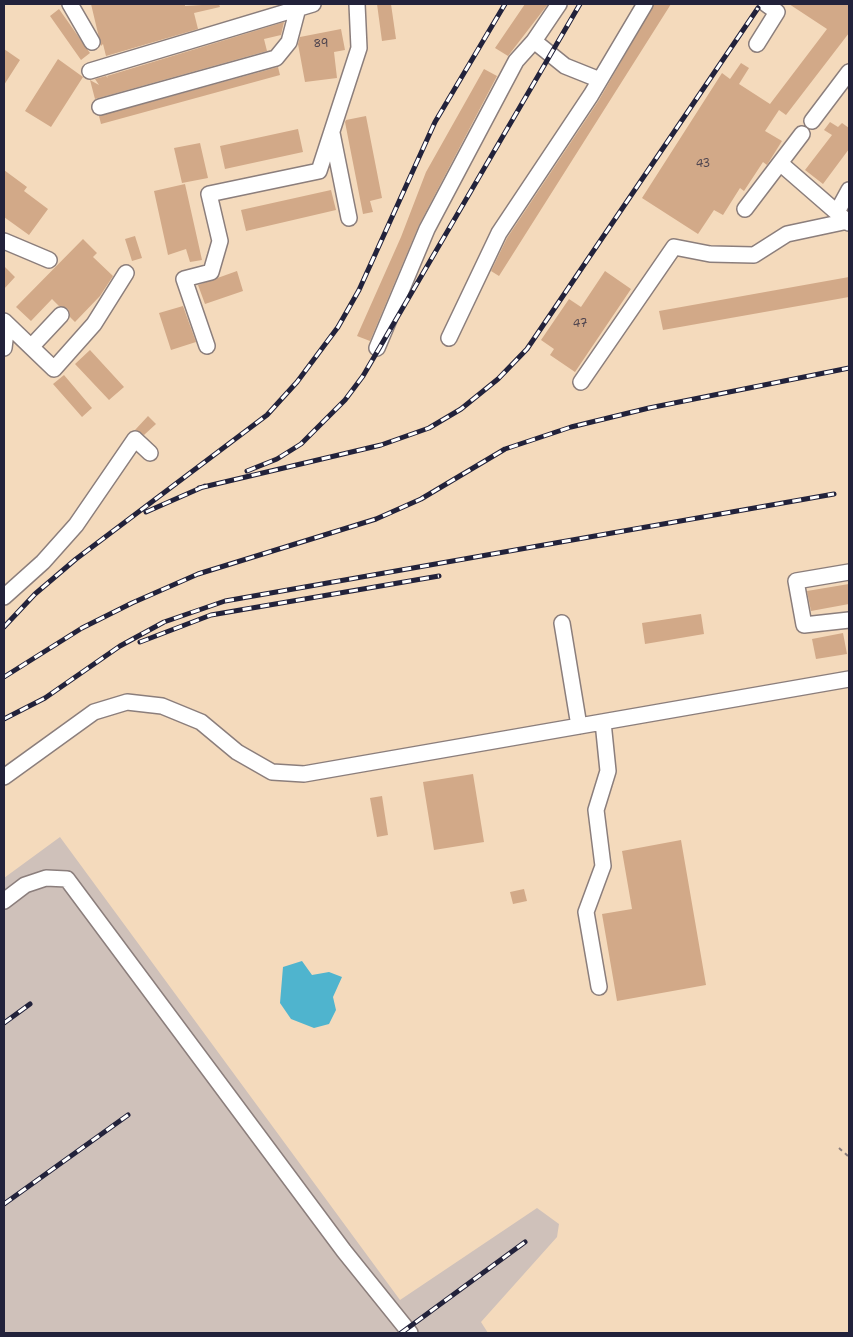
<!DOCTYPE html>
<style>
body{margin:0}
#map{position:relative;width:853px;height:1337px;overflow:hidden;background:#f4dabc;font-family:"Shantell Sans",sans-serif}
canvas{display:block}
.frame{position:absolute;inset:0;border:5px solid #22223b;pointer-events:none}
</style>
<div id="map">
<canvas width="853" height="1337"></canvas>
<div class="frame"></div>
</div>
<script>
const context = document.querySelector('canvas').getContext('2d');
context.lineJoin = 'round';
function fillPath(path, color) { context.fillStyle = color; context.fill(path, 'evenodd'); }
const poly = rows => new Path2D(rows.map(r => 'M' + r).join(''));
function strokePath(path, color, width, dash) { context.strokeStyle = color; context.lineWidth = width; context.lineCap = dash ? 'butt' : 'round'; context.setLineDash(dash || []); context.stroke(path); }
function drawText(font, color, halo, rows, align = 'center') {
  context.font = font + ' "Shantell Sans",sans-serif'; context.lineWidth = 4.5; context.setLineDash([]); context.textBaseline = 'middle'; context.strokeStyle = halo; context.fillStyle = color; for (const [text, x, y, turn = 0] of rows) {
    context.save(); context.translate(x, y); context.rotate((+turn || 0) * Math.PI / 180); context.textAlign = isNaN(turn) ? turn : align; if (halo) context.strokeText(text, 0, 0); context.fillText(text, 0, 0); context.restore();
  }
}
fillPath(poly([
 [60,837,400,1300,537,1208,559,1224,557,1237,481,1322,488,1333,4,1333,4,878]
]), '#cfc1ba');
fillPath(poly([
 [302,961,312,975,329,972,342,977,333,997,336,1010,329,1024,314,1028,291,1019,280,1003,283,967]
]), '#4fb4ce');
fillPath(poly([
 [91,4,185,4,185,6,219,4,220,7,194,13,198,29,106,56,103,44,101,46],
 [377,4,391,4,396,39,382,41],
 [525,4,548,4,508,56,495,48],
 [654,4,671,4,499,276,491,271,507,238,599,100],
 [789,4,849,4,849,33,786,115,779,110,765,131,782,141,767,165,763,162,744,191,740,188,723,215,714,210,698,234,642,198,722,73,730,79,741,63,749,68,739,84,770,104,827,29],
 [59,9,90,53,81,60,50,16],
 [284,22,281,35,264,39,267,51,95,99,90,80,99,85,95,79,106,76,108,78,107,76],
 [341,29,345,50,334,52,337,78,305,82,298,44,300,37],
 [4,49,20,60,4,85],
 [58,59,83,77,51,127,25,111],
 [278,67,280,75,101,124,99,116],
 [484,69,497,76,419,225,370,341,357,336,401,237,426,172],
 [366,116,382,198,370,201,373,212,363,214,345,122,346,120],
 [830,122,838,127,842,123,849,128,849,149,823,184,805,170,832,135,824,130],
 [298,129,303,152,225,169,220,146],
 [200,143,208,178,182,183,174,148],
 [4,170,27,187,24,191,48,209,29,235,4,217],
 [185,184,202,260,190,262,186,249,168,255,154,191],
 [331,190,336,210,246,231,241,210],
 [135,236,142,258,132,261,125,239],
 [83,239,97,253,93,257,113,276,100,296,75,322,70,317,68,309,59,306,52,299,31,321,16,307],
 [4,266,15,277,4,289],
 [237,271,243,291,205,304,198,285],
 [605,271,631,289,575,372,550,355,554,349,541,340,569,299,581,307],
 [849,277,849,297,663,330,659,311],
 [183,306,196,342,171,350,159,313],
 [90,350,124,387,109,400,75,364],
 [64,375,92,408,82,417,53,384],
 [148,416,156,424,144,435,135,430],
 [849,584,849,604,811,611,807,591],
 [701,614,704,634,645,644,642,623],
 [843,633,847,654,816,659,812,639],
 [473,774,484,842,434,850,423,782],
 [382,796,388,835,377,837,370,798],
 [681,840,706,985,617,1001,602,914,632,909,622,851],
 [524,889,527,901,513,904,510,892]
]), '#d2a988');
const minor = poly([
 [70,4,92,42],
 [534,41,565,66,600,80],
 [757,44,777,12,766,4],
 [90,71,313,4],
 [100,107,276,58,289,42,298,8],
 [812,121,849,72],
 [332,133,349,218],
 [780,163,849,223],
 [745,209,802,134],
 [837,212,849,190],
 [4,241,49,260],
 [4,321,54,369,94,324,126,273],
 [449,338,499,233,591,95,645,4],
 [207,346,184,279,211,272,220,241,209,194,319,171,359,48,357,4],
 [31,347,61,315],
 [4,348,7,324],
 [377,348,427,229,516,61,534,41,559,4],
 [581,382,674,247,710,254,754,255,787,234,848,221],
 [849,572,796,581,804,625,849,620],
 [4,597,43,562,76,525,135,439,150,453],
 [562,623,579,726],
 [4,777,94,712,127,702,162,706,201,722,237,752,272,772,304,774,849,679],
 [4,901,25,885,46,878,67,879,344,1251,410,1333],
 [599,987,586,912,603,866,596,810,608,771,603,722]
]);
strokePath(minor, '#8b7e7c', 18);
strokePath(poly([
 [839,1148,849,1157]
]), '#8b7e7c', 2, [4, 4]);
strokePath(minor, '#fff', 15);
const rail = poly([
 [247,471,277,459,301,444,345,400,363,376,580,4],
 [199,488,381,445,429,428,461,409,498,379,527,349,758,8],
 [146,512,205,486],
 [4,627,35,594,76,559,267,415,297,382,338,327,359,290,435,122,505,4],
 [140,642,211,615,439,576],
 [4,677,82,628,132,603,198,574,376,519,421,499,505,449,571,427,649,408,849,368],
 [4,719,45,698,120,646,164,622,225,601,834,494],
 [4,1023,30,1004],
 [4,1204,128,1115],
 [401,1333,525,1242]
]);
strokePath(rail, '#22223b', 5);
strokePath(rail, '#fff', 3, [9]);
drawText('11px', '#4e444e', null, [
 ["89",321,44],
 ["43",703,164],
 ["47",580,324]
]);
</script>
